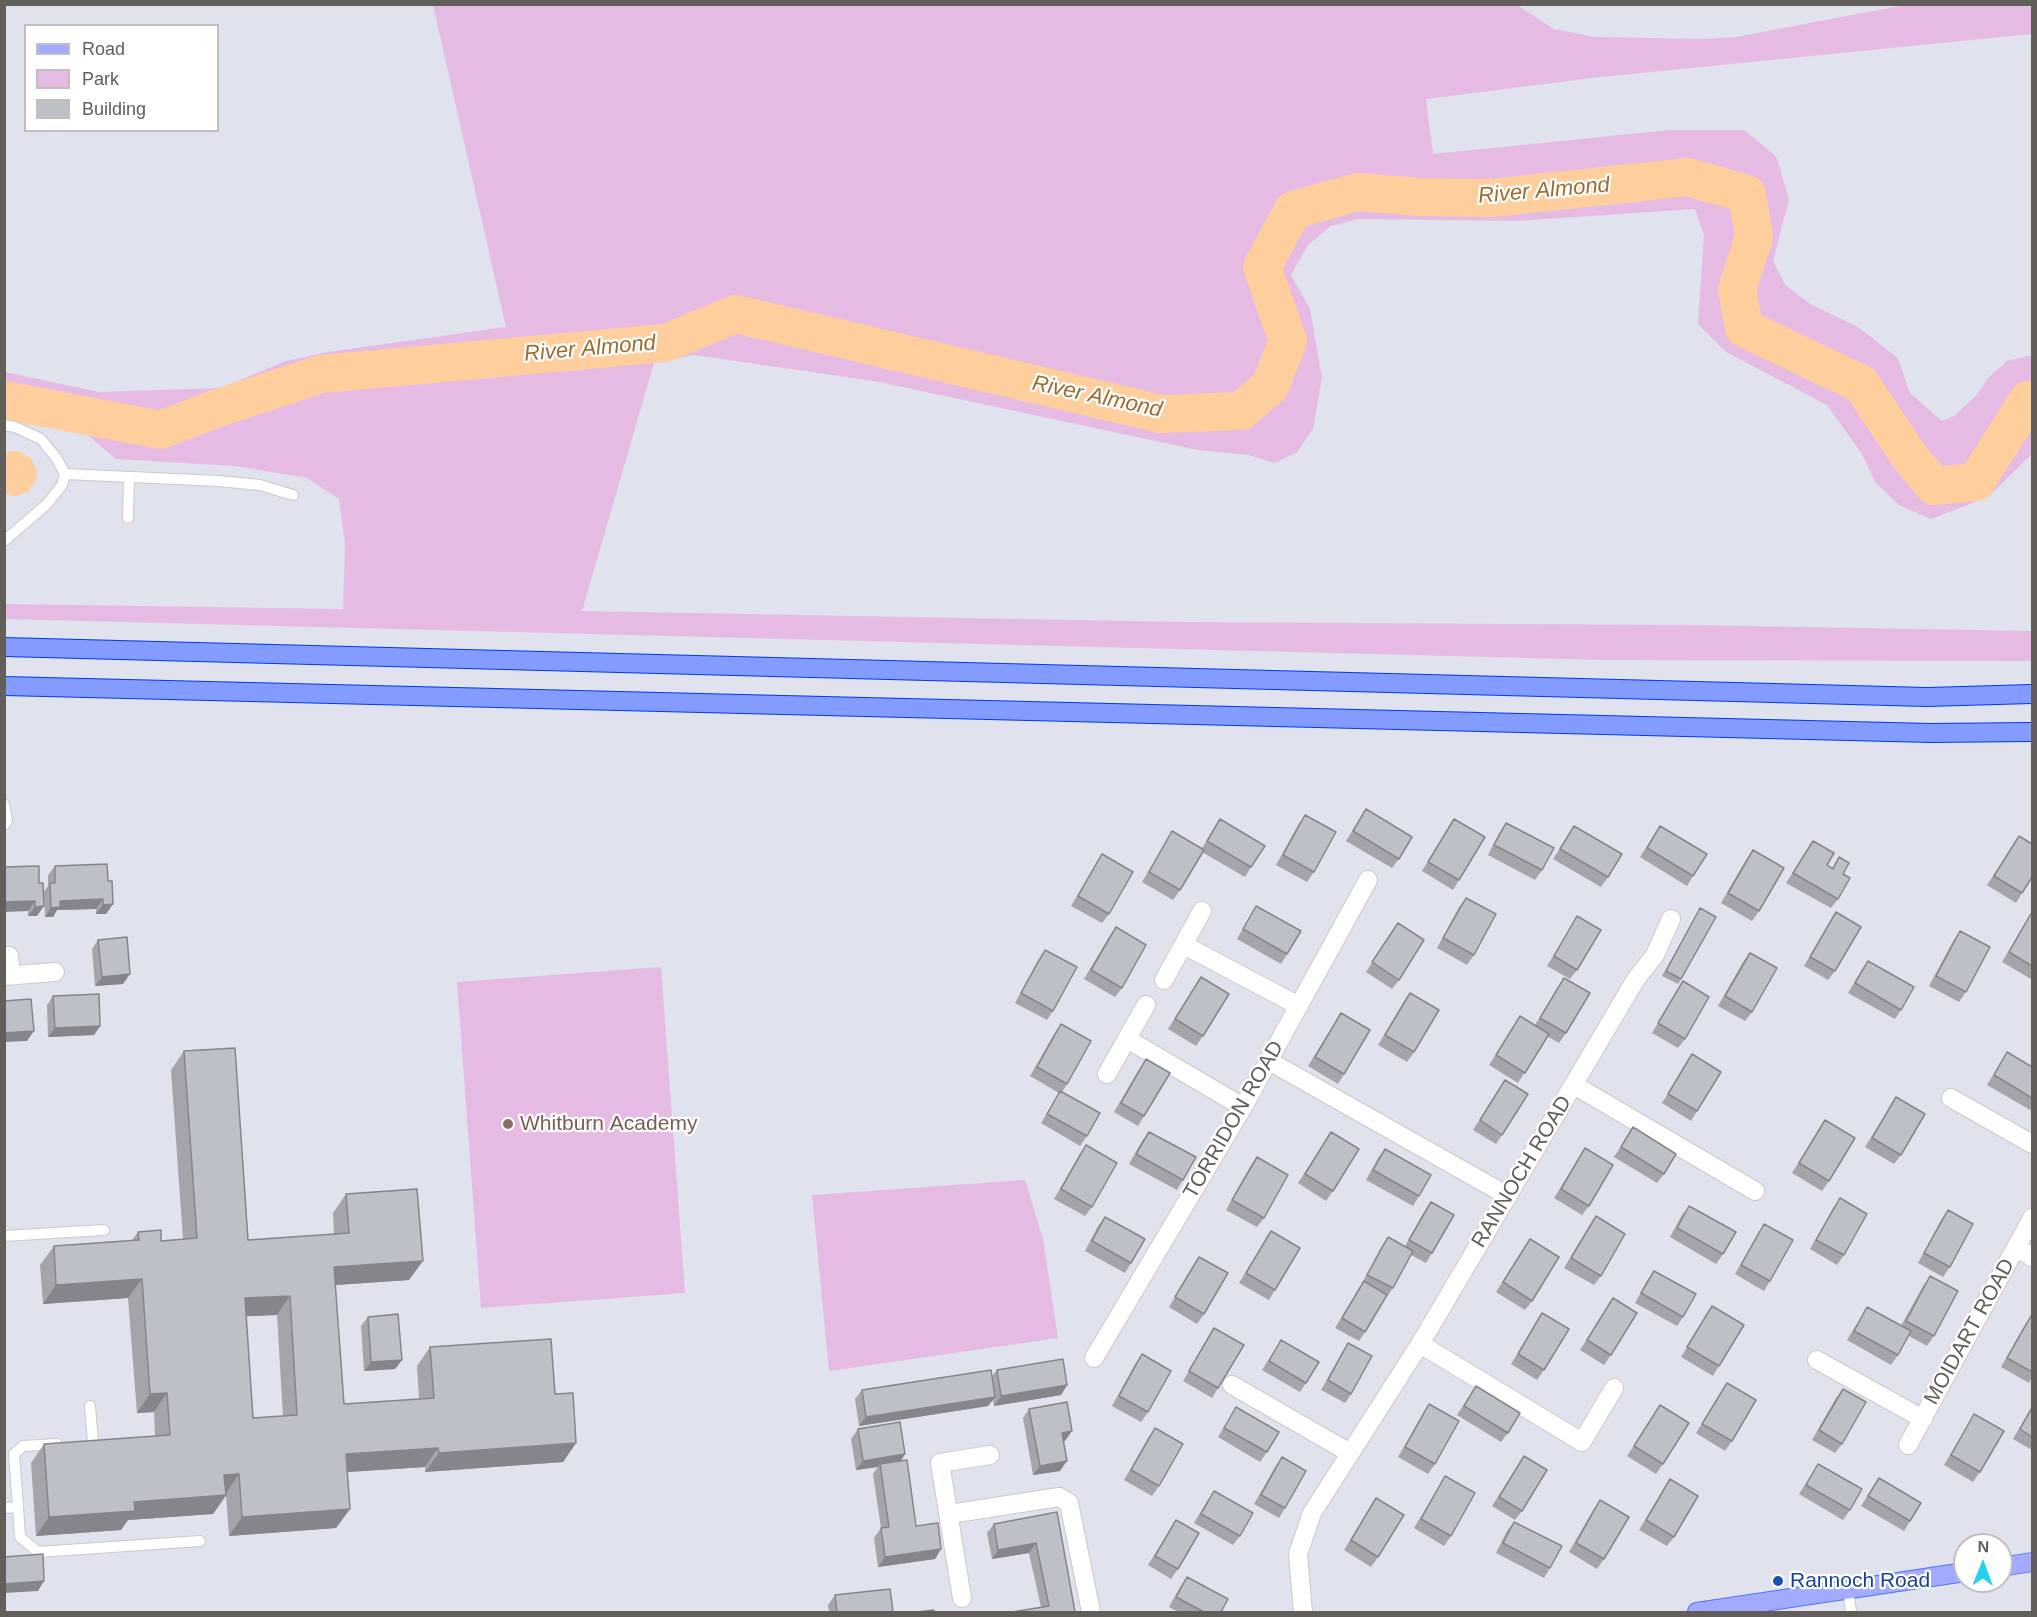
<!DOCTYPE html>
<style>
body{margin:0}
#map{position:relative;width:2037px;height:1617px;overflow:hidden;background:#e0e2ed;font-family:Arial,sans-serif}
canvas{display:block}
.frame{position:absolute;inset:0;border:6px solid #625e59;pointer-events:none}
.legend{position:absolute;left:24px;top:24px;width:195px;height:108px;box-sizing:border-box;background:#fff;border:2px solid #c0bfbd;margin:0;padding:8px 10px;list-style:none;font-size:18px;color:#625e59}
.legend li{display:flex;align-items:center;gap:12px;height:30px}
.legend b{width:30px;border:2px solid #c0bfbd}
.north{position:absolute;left:1953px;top:1533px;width:60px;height:60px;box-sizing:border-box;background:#fff;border:2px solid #c0bfbd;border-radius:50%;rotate:1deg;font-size:16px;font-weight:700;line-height:24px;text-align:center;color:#625e59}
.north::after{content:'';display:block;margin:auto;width:21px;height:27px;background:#23d2f0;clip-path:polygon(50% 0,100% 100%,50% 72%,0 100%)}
</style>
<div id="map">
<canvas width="2037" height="1617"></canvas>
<div class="frame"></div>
<ul class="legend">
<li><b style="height:8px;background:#a2abff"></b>Road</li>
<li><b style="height:16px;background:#e6bbe3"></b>Park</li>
<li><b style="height:16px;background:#bdc0c7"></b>Building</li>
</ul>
<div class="north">N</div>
</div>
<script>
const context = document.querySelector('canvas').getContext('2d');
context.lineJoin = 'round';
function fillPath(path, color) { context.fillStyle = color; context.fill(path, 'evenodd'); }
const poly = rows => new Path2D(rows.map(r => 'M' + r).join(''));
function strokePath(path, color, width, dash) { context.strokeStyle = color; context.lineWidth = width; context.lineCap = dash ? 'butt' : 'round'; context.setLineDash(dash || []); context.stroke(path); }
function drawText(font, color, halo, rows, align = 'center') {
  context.font = font + ' Arial,sans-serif'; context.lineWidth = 4.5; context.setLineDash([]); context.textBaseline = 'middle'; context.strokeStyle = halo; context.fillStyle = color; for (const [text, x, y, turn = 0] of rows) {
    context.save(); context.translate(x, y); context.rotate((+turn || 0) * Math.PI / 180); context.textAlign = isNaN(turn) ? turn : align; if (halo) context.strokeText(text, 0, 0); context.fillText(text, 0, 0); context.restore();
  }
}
fillPath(poly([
 [1517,5,1554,29,1595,37,1703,39,1736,37,1905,5,2032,5,2032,34,1592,78,1426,99,1433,154,1669,130,1744,130,1776,156,1789,199,1773,261,1785,285,1812,305,1858,327,1898,358,1910,393,1942,421,1954,416,1976,396,1989,377,2007,361,2032,355,2032,454,1988,497,1931,519,1899,505,1875,482,1862,454,1827,405,1726,352,1698,324,1704,235,1695,209,1516,221,1359,219,1331,226,1308,245,1291,275,1310,309,1322,377,1313,429,1297,452,1275,463,1248,455,1198,450,874,381,694,355,654,363,582,611,1183,622,1689,625,2032,631,2032,661,1606,660,5,619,5,604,343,609,345,545,339,499,307,478,235,466,116,459,85,433,5,409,5,372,99,392,221,388,286,361,328,352,506,327,433,5],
 [661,967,685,1293,481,1308,457,982],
 [1025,1180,1043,1239,1058,1338,829,1371,812,1195]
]), '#e6bbe3');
fillPath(poly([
 [10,451,17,451,31,458,37,471,37,478,29,491,16,496,5,494,5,453]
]), '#ffce9d');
strokePath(poly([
 [4,400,161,430,212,410,321,374,665,343,736,314,1161,414,1241,411,1270,386,1288,341,1262,267,1293,210,1358,192,1420,197,1491,198,1688,177,1747,194,1754,236,1737,290,1744,328,1861,384,1909,456,1934,486,1976,482,2028,400,2032,399]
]), '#ffce9d', 38);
const service = poly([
 [4,425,15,427,41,439,57,459,65,474,62,485,46,505,4,541],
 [65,474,219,481,260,485,293,495],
 [128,518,129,477],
 [4,804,7,821,4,825],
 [4,1236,104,1230],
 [90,1406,93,1442],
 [18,1507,14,1454,23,1446,57,1444],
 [4,1508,18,1507,20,1537,38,1552,200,1541],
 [1848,1589,1851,1612]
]);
const minor = poly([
 [1184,945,1299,1006],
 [9,956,11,975],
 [4,976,55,972],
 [1164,980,1202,911],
 [1127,1039,1243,1107],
 [1269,1061,1508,1196],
 [1107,1074,1146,1005],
 [1574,1085,1755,1191],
 [1951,1098,2032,1144],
 [2016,1247,2032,1257],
 [1420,1344,1582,1442,1614,1388],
 [1094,1358,1243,1107,1368,880],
 [1817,1360,1923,1419],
 [1232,1385,1350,1453],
 [1908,1445,2032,1218],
 [950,1514,1059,1497,1069,1503,1091,1612],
 [962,1598,940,1463,990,1455],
 [1303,1612,1298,1554,1312,1513,1420,1344,1636,979,1655,955,1671,919]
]);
const primary = poly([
 [2001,1567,2032,1562],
 [1697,1612,1965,1572]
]);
const motorway = poly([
 [4,647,1927,697,2032,694],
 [4,686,1931,733,2032,732]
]);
strokePath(service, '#cccac4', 12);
strokePath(minor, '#cccac4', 20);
strokePath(primary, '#4f73f7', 20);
strokePath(motorway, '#003aec', 20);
strokePath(service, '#fff', 10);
strokePath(minor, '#fff', 18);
strokePath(primary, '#a2abff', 18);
strokePath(motorway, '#849bff', 18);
fillPath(poly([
 [1366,809,1399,859,1392,868,1346,841],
 [1305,815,1314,872,1307,882,1276,865,1298,825],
 [1220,819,1251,867,1245,877,1202,852,1180,890,1173,900,1142,882,1166,841,1172,831,1202,848],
 [1454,819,1459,880,1453,890,1422,871],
 [1506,823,1542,870,1535,880,1488,855,1499,833],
 [1574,826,1608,877,1601,887,1553,859],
 [1660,826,1693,876,1687,886,1640,857],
 [2019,836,2022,893,2016,903,1987,885],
 [1813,841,1827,865,1832,868,1839,857,1843,874,1838,899,1831,908,1786,883],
 [1753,850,1759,911,1752,921,1721,903,1746,860],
 [1102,854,1109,914,1102,923,1071,906,1096,863],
 [107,864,106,914,96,914,96,909,57,910,53,917,45,917,44,892,48,886,48,875,55,866],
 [39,866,37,916,28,916,28,911],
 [1466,898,1474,955,1467,965,1437,948,1459,907],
 [1256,906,1287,954,1281,964,1237,939,1250,916],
 [1700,908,1681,979,1678,984,1662,976],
 [2032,911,2032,977,2031,979,2002,962],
 [1836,912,1835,971,1828,980,1804,966,1830,922],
 [1577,916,1577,970,1570,979,1547,966],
 [1116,927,1122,988,1115,997,1084,979,1109,937],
 [1960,931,1966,992,1959,1002,1929,986,1953,941],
 [1391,933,1399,980,1392,989,1366,972],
 [98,940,123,984,95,986,92,949],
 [1045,950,1053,1011,1047,1020,1015,1003,1038,960],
 [1750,953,1752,1012,1745,1021,1718,1006,1743,962],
 [1868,961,1901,1010,1895,1019,1848,993,1861,971],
 [1201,977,1203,1036,1196,1046,1168,1029],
 [1564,978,1566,1033,1559,1043,1547,1036,1518,1083,1489,1065,1520,1016,1535,1025],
 [1683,981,1685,1039,1678,1048,1652,1033],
 [1410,993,1414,1052,1407,1062,1378,1045,1403,1003],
 [53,996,100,1026,94,1035,48,1037,47,1005],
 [1341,1013,1344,1074,1338,1084,1308,1066],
 [1061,1024,1067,1084,1062,1092,1087,1136,1080,1146,1041,1123,1059,1093,1030,1076,1054,1034],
 [184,1051,248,1240,334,1234,333,1213,346,1194,409,1280,335,1285,344,1404,419,1399,417,1366,430,1347,555,1394,576,1443,563,1462,425,1472,425,1467,347,1472,350,1509,336,1528,229,1536,226,1496,213,1514,128,1520,121,1530,36,1536,31,1463,44,1444,155,1436,154,1412,137,1413,128,1298,43,1304,40,1265,54,1246,132,1240,138,1232,161,1241,183,1239,171,1070],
 [277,1315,283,1416,253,1418,246,1316],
 [2007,1052,2032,1067,2032,1111,1987,1085],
 [1692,1054,1697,1111,1691,1121,1662,1103],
 [1146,1059,1144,1116,1138,1126,1114,1112,1139,1069],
 [1505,1080,1502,1135,1496,1144,1473,1130],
 [1896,1097,1901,1155,1894,1164,1865,1147],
 [1825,1120,1829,1181,1822,1191,1792,1173],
 [1633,1127,1664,1174,1657,1183,1614,1157],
 [1149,1132,1183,1180,1177,1190,1129,1164,1142,1141],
 [1331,1132,1333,1191,1326,1201,1298,1183],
 [1086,1145,1092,1207,1085,1216,1054,1199,1079,1155],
 [1585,1148,1589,1206,1582,1215,1554,1198],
 [1385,1149,1419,1196,1413,1206,1366,1180,1378,1158],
 [1257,1157,1264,1218,1257,1227,1226,1210,1250,1167],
 [1840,1198,1844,1255,1837,1265,1810,1249,1833,1208],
 [1431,1202,1432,1253,1426,1263,1411,1255,1393,1288,1386,1298,1385,1297,1365,1332,1359,1341,1335,1328,1361,1285,1381,1247,1388,1237,1405,1246,1424,1212],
 [1689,1206,1723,1254,1716,1264,1670,1237,1682,1215],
 [1948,1210,1950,1267,1943,1277,1918,1263,1941,1220],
 [1596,1216,1601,1276,1594,1285,1564,1268,1589,1226],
 [1105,1217,1131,1263,1125,1273,1085,1251,1098,1226],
 [1764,1224,1770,1281,1764,1291,1735,1274,1758,1233],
 [1271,1231,1275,1290,1269,1300,1239,1283],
 [1530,1239,1532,1301,1525,1310,1496,1292],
 [1199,1257,1204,1314,1197,1324,1169,1307],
 [1654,1271,1683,1317,1677,1326,1635,1303,1647,1281],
 [1930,1276,1934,1336,1927,1346,1909,1336,1898,1355,1891,1365,1847,1340,1861,1317,1867,1307,1901,1326,1923,1286],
 [1613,1298,1611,1355,1604,1365,1580,1350],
 [1712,1306,1719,1366,1713,1376,1681,1357],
 [1542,1313,1544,1370,1537,1380,1511,1364],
 [2031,1316,2032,1317,2032,1377,2029,1383,2001,1367,2024,1326],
 [368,1317,402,1360,395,1369,364,1371,361,1326],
 [1214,1328,1218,1388,1212,1398,1183,1381,1208,1338],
 [1281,1340,1306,1383,1300,1392,1262,1370],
 [1348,1343,1351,1394,1345,1403,1321,1390,1342,1352],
 [1142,1354,1148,1412,1141,1422,1112,1406,1135,1364],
 [997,1370,1067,1385,1061,1395,994,1406,993,1400,988,1406,859,1426,855,1399,862,1390,992,1376],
 [1727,1383,1732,1441,1725,1451,1696,1433],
 [1476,1386,1508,1433,1501,1442,1457,1415],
 [1843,1389,1842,1444,1835,1453,1812,1440,1836,1398],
 [1429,1404,1435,1464,1428,1474,1398,1457,1423,1413],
 [1660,1405,1663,1464,1656,1474,1627,1456],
 [2032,1406,2032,1450,2013,1439],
 [1236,1407,1267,1452,1260,1462,1218,1437],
 [1029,1409,1065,1441,1063,1441,1060,1471,1033,1475,1023,1418],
 [1974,1414,1980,1472,1973,1482,1944,1465,1968,1424],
 [1155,1428,1159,1486,1152,1496,1124,1480,1148,1438],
 [858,1429,900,1461,916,1526,941,1549,935,1559,878,1567,874,1538,881,1528,873,1474,878,1467,856,1470,851,1439],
 [1524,1456,1522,1511,1515,1520,1492,1506],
 [1282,1457,1285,1508,1279,1518,1254,1504,1275,1467],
 [1818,1464,1850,1510,1843,1520,1799,1494],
 [1445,1476,1451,1536,1444,1546,1414,1528,1439,1486],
 [1879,1478,1910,1521,1904,1531,1861,1506],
 [1670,1479,1674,1537,1667,1546,1639,1530],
 [1214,1491,1240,1536,1233,1545,1194,1523,1207,1501],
 [1376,1498,1378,1557,1371,1567,1344,1550],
 [1600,1500,1604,1559,1597,1569,1569,1552,1593,1510],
 [1057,1512,1075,1612,1041,1607,1029,1553,992,1559,987,1533,994,1524],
 [1176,1520,1178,1569,1171,1579,1148,1565],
 [1514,1522,1550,1568,1544,1578,1496,1553,1507,1531],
 [1187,1577,1221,1612,1179,1612,1169,1607,1180,1587],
 [835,1595,893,1612,829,1612,828,1605]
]), '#a3a5ab');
fillPath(poly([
 [103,899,96,909,57,910,53,917,45,917,51,908,60,901],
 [35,901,28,911,4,912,4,902],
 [113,904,106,914,96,914,103,905],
 [44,906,37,916,28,916,35,907],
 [130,974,123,984,95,986,102,977],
 [100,1026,94,1035,48,1037,55,1028],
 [34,1031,27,1041,4,1042,4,1033],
 [423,1261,409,1280,321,1286,334,1267],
 [142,1279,128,1298,43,1304,56,1285],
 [290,1296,277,1315,232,1317,245,1298],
 [402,1360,395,1369,364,1371,371,1362],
 [1067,1385,1061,1395,994,1406,1001,1396],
 [167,1393,154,1412,137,1413,150,1394],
 [995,1397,988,1406,859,1426,866,1417],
 [1072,1431,1065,1441,1055,1442,1062,1433],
 [576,1443,563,1462,425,1472,439,1453],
 [438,1448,425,1467,333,1473,346,1454],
 [905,1454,899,1464,880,1464,878,1467,856,1470,863,1461],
 [1067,1461,1060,1471,1033,1475,1040,1466],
 [239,1474,226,1493,224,1475],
 [226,1495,213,1514,128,1520,121,1530,36,1536,49,1517,134,1502],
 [350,1509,336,1528,229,1536,242,1517],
 [1036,1543,1029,1553,992,1559,998,1550],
 [941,1549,935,1559,878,1567,885,1557],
 [44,1581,38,1591,4,1593,4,1584]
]), '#84868b');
const building = poly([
 [1366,809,1412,837,1399,859,1353,831,1366,809],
 [1305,815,1336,832,1314,872,1283,855,1305,815],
 [1220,819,1265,846,1251,867,1207,841,1220,819],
 [1454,819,1485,837,1459,880,1428,862,1454,819],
 [1506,823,1554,848,1542,870,1494,845,1506,823],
 [1574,826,1622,854,1608,877,1560,849,1574,826],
 [1660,826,1707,854,1693,876,1647,848,1660,826],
 [1172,831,1204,850,1180,890,1149,872,1172,831],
 [2019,836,2032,844,2032,877,2022,893,1994,876,2019,836],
 [1813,841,1834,853,1827,865,1833,869,1839,857,1849,863,1843,874,1850,878,1838,899,1793,873,1813,841],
 [1753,850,1784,868,1759,911,1728,893,1753,850],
 [1102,854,1133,872,1109,914,1078,896,1102,854],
 [107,864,108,881,112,881,113,904,103,905,103,899,60,901,60,907,51,908,50,883,55,883,55,866,107,864],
 [39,866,39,883,43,883,44,906,35,907,35,901,4,902,4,867,39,866],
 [1466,898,1496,914,1474,955,1443,938,1466,898],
 [1256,906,1301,931,1287,954,1243,929,1256,906],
 [1700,908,1716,917,1681,979,1666,971,1700,908],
 [1836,912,1861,927,1835,971,1810,957,1836,912],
 [2032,912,2032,966,2009,952,2032,912],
 [1577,916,1601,930,1577,970,1554,956,1577,916],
 [1398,923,1424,940,1399,980,1372,962,1398,923],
 [1116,927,1146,945,1122,988,1091,970,1116,927],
 [1960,931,1990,947,1966,992,1936,976,1960,931],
 [127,937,130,974,102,977,98,940,127,937],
 [1045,950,1077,967,1053,1011,1021,993,1045,950],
 [1750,953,1777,968,1752,1012,1725,996,1750,953],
 [1868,961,1914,987,1901,1010,1855,983,1868,961],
 [1201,977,1229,994,1203,1036,1175,1019,1201,977],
 [1564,978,1590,993,1566,1033,1540,1018,1564,978],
 [1683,981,1709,997,1685,1039,1658,1023,1683,981],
 [1410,993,1439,1010,1414,1052,1385,1035,1410,993],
 [99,994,100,1026,55,1028,53,996,99,994],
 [31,999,34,1031,4,1033,4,1001,31,999],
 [1341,1013,1370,1030,1344,1074,1315,1057,1341,1013],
 [1520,1016,1549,1034,1525,1073,1496,1055,1520,1016],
 [1061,1024,1091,1041,1067,1084,1037,1067,1061,1024],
 [235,1048,248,1240,349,1233,346,1194,417,1189,423,1261,334,1267,344,1404,434,1398,430,1347,551,1339,555,1394,573,1393,576,1443,439,1453,438,1448,346,1454,350,1509,242,1517,239,1474,224,1475,226,1495,134,1502,135,1511,49,1517,44,1444,170,1435,167,1393,150,1394,142,1279,56,1285,54,1246,139,1240,138,1232,161,1230,161,1241,197,1238,184,1051,235,1048],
 [290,1296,297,1415,253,1418,245,1298,290,1296],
 [2007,1052,2032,1067,2032,1098,1994,1075,2007,1052],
 [1692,1054,1721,1072,1697,1111,1668,1094,1692,1054],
 [1146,1059,1170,1073,1144,1116,1121,1103,1146,1059],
 [1505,1080,1528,1094,1502,1135,1480,1120,1505,1080],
 [1060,1091,1100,1113,1087,1136,1047,1114,1060,1091],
 [1896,1097,1925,1114,1901,1155,1872,1138,1896,1097],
 [1825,1120,1855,1138,1829,1181,1799,1163,1825,1120],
 [1633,1127,1676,1154,1664,1174,1621,1147,1633,1127],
 [1149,1132,1196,1157,1183,1180,1136,1154,1149,1132],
 [1331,1132,1359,1149,1333,1191,1305,1174,1331,1132],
 [1086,1145,1117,1163,1092,1207,1061,1189,1086,1145],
 [1585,1148,1613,1165,1589,1206,1561,1189,1585,1148],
 [1385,1149,1431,1175,1419,1196,1373,1170,1385,1149],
 [1257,1157,1288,1175,1264,1218,1232,1200,1257,1157],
 [1840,1198,1867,1214,1844,1255,1816,1240,1840,1198],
 [1431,1202,1454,1215,1432,1253,1409,1240,1431,1202],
 [1689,1206,1736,1232,1723,1254,1677,1228,1689,1206],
 [1948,1210,1973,1224,1950,1267,1924,1253,1948,1210],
 [1596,1216,1625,1234,1601,1276,1571,1258,1596,1216],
 [1105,1217,1145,1239,1131,1263,1092,1241,1105,1217],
 [1764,1224,1793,1240,1770,1281,1741,1265,1764,1224],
 [1271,1231,1300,1248,1275,1290,1246,1273,1271,1231],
 [1388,1237,1413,1251,1393,1288,1367,1275,1388,1237],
 [1530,1239,1559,1257,1532,1301,1503,1282,1530,1239],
 [1199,1257,1228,1273,1204,1314,1175,1297,1199,1257],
 [1654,1271,1696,1294,1683,1317,1641,1293,1654,1271],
 [1930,1276,1958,1291,1934,1336,1906,1321,1930,1276],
 [1364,1281,1387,1295,1365,1332,1342,1318,1364,1281],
 [1613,1298,1637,1313,1611,1355,1587,1340,1613,1298],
 [1712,1306,1744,1325,1719,1366,1687,1347,1712,1306],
 [1867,1307,1911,1331,1898,1355,1854,1331,1867,1307],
 [1542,1313,1569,1329,1544,1370,1518,1354,1542,1313],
 [398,1314,402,1360,371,1362,368,1317,398,1314],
 [2031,1316,2032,1317,2032,1372,2007,1358,2031,1316],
 [1214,1328,1244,1345,1218,1388,1189,1371,1214,1328],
 [1281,1340,1319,1362,1306,1383,1269,1361,1281,1340],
 [1348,1343,1372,1356,1351,1394,1328,1380,1348,1343],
 [1142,1354,1171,1371,1148,1412,1119,1396,1142,1354],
 [1063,1359,1067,1385,1001,1396,997,1370,1063,1359],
 [991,1370,995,1397,866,1417,862,1390,991,1370],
 [1727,1383,1756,1400,1732,1441,1702,1424,1727,1383],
 [1476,1386,1520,1413,1508,1433,1464,1406,1476,1386],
 [1843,1389,1866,1402,1842,1444,1819,1430,1843,1389],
 [1067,1402,1072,1431,1062,1433,1067,1461,1040,1466,1029,1409,1067,1402],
 [1429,1404,1459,1421,1435,1464,1405,1447,1429,1404],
 [1660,1405,1689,1423,1663,1464,1634,1446,1660,1405],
 [1236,1407,1279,1432,1267,1452,1224,1428,1236,1407],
 [2032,1408,2032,1437,2020,1429,2032,1408],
 [1974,1414,2004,1431,1980,1472,1951,1455,1974,1414],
 [900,1422,905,1454,863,1461,858,1429,900,1422],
 [1155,1428,1183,1444,1159,1486,1131,1470,1155,1428],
 [1524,1456,1547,1470,1522,1511,1499,1497,1524,1456],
 [1282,1457,1306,1471,1285,1508,1261,1495,1282,1457],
 [907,1460,916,1526,938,1523,941,1549,885,1557,881,1528,889,1527,880,1464,907,1460],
 [1818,1464,1862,1489,1850,1510,1806,1485,1818,1464],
 [1445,1476,1475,1493,1451,1536,1421,1519,1445,1476],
 [1879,1478,1921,1503,1910,1521,1868,1496,1879,1478],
 [1670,1479,1698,1496,1674,1537,1646,1520,1670,1479],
 [1214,1491,1253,1513,1240,1536,1201,1514,1214,1491],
 [1376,1498,1404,1515,1378,1557,1351,1540,1376,1498],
 [1600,1500,1629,1517,1604,1559,1576,1543,1600,1500],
 [1057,1512,1075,1612,1012,1612,1049,1606,1036,1543,998,1550,994,1524,1057,1512],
 [1176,1520,1199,1533,1178,1569,1155,1556,1176,1520],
 [1514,1522,1562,1546,1550,1568,1503,1543,1514,1522],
 [43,1554,44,1581,4,1584,4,1557,43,1554],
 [1187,1577,1228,1599,1221,1612,1204,1612,1176,1597,1187,1577],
 [890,1589,893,1612,837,1612,835,1595,890,1589],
 [934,1610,934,1612,917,1612,934,1610]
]);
fillPath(building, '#bdc0c7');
strokePath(building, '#84868b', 1.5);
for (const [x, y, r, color] of [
 [508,1124,6,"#8d6e63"],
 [1778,1581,6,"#1a4fb4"]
]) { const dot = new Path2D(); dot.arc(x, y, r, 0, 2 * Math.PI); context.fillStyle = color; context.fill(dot); strokePath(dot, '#fff', 2); }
drawText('21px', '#625e59', '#fff', [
 ["TORRIDON ROAD",1234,1120,-60],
 ["RANNOCH ROAD",1522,1172,-59],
 ["MOIDART ROAD",1970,1332,-61]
]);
drawText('21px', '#785e54', '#fff', [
 ["Whitburn Academy",520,1124]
], 'left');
drawText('21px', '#164399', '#fff', [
 ["Rannoch Road",1790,1581]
], 'left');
drawText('italic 22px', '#9a6d31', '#fff', [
 ["River Almond",1544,191,-5],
 ["River Almond",590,349,-5],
 ["River Almond",1097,397,12]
]);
</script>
